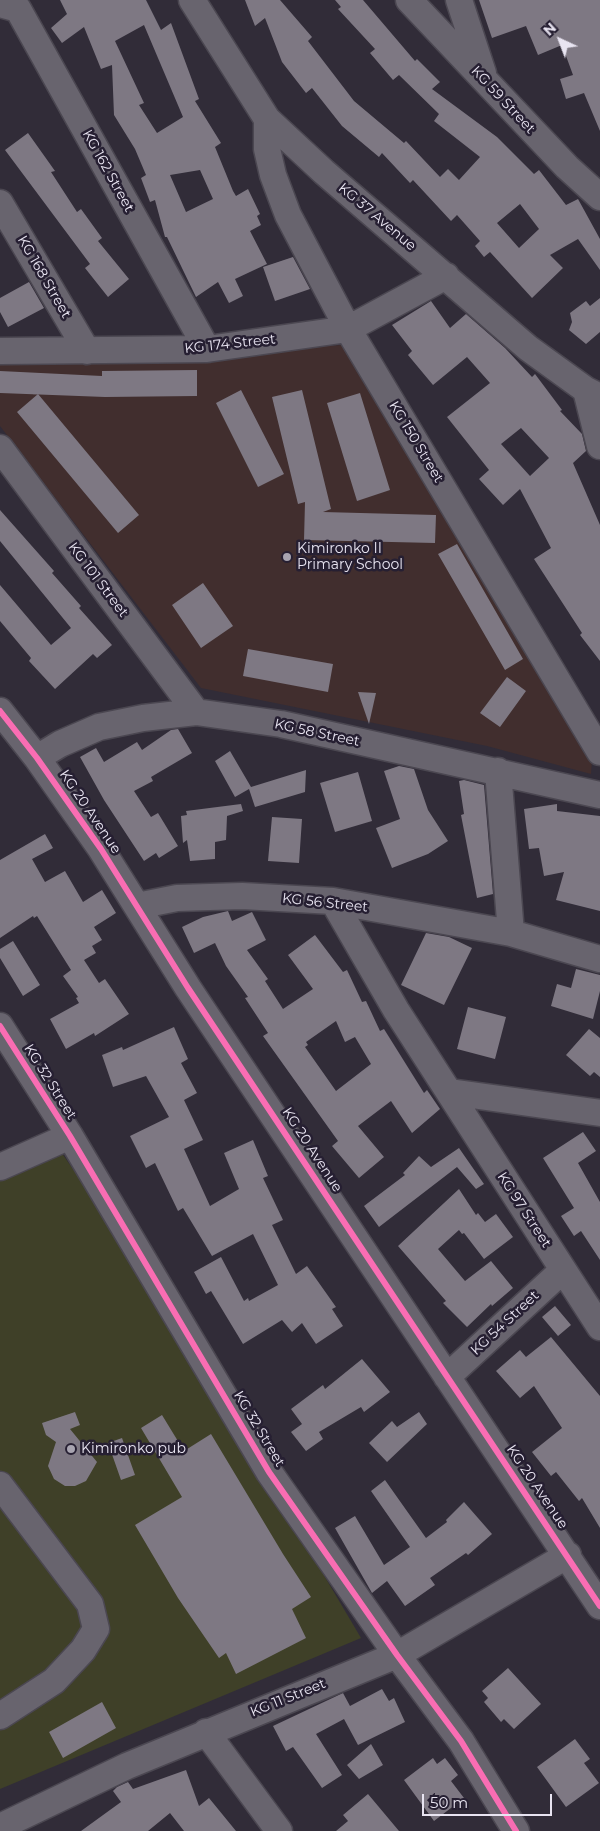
<!DOCTYPE html>
<style>
body{margin:0}
#map{position:relative;width:600px;height:1831px;overflow:hidden;background:#312c38;font-family:Montserrat,sans-serif}
canvas{display:block}
.north{position:absolute;left:535px;top:15px;width:50px;height:50px;-webkit-text-stroke:4px #261f32;paint-order:stroke;rotate:317deg;font-size:14px;font-weight:700;line-height:20px;text-align:center;color:#e8e4f1}
.north::after{content:'';display:block;margin:auto;width:18px;height:22px;background:#e8e4f1;clip-path:polygon(50% 0,100% 100%,50% 72%,0 100%)}
.scale{position:absolute;left:422px;top:1794px;width:130px;height:22px;box-sizing:border-box;border:2px solid #e8e4f1;border-top:0;padding-left:6px;font-size:15px;line-height:18px;white-space:nowrap;color:#e8e4f1;-webkit-text-stroke:4px #261f32;paint-order:stroke}
</style>
<div id="map">
<canvas width="600" height="1831"></canvas>
<div class="north">N</div>
<div class="scale">50 m</div>
</div>
<script>
const context = document.querySelector('canvas').getContext('2d');
context.lineJoin = 'round';
function fillPath(path, color) { context.fillStyle = color; context.fill(path, 'evenodd'); }
const poly = rows => new Path2D(rows.map(r => 'M' + r).join(''));
function strokePath(path, color, width, dash) { context.strokeStyle = color; context.lineWidth = width; context.lineCap = dash ? 'butt' : 'round'; context.setLineDash(dash || []); context.stroke(path); }
function drawText(font, color, halo, rows, align = 'center') {
  context.font = font + ' Montserrat,sans-serif'; context.lineWidth = 5; context.setLineDash([]); context.textBaseline = 'middle'; context.strokeStyle = halo; context.fillStyle = color; for (const [text, x, y, turn = 0] of rows) {
    context.save(); context.translate(x, y); context.rotate((+turn || 0) * Math.PI / 180); context.textAlign = isNaN(turn) ? turn : align; if (halo) context.strokeText(text, 0, 0); context.fillText(text, 0, 0); context.restore();
  }
}
fillPath(poly([
 [346,345,592,760,591,774,487,746,201,688,0,426,0,355,148,352]
]), '#412e2e');
fillPath(poly([
 [52,1139,146,1274,361,1638,0,1789,0,1164]
]), '#3f4028');
fillPath(poly([
 [60,0,146,0,161,30,171,23,199,99,195,101,221,143,215,147,233,191,236,196,248,189,260,214,257,216,261,225,250,231,267,264,235,279,243,296,229,303,218,282,196,297,167,237,165,237,155,200,150,202,141,178,146,175,135,149,114,115,112,65,101,69,84,27,62,43,51,28,67,14],
 [144,25,183,117,157,133,139,105,144,103,115,41],
 [200,170,213,199,186,212,170,175],
 [245,0,280,0,312,37,308,41,354,101,404,143,406,141,440,177,448,169,459,180,480,157,434,121,439,114,399,75,393,80,370,53,375,49,338,9,341,7,335,0,363,0,415,61,417,59,440,82,432,89,497,137,534,174,539,170,566,205,578,199,600,239,600,270,578,239,550,255,563,268,532,298,490,252,484,257,475,246,480,241,457,215,451,221,413,180,410,183,382,153,379,157,342,126,312,88,306,93,282,62,265,18,255,26],
 [520,204,539,229,519,248,497,223],
 [479,0,600,0,600,131,584,93,566,99,560,79,573,75,562,45,538,55,526,26,492,38],
 [28,133,55,171,51,172,77,212,81,209,102,238,98,241,129,279,108,297,85,268,90,264,5,150],
 [293,257,310,289,275,301,263,267],
 [29,282,44,308,8,327,0,312,0,298],
 [600,298,600,332,586,344,569,330,572,322,570,313,586,301,590,306],
 [431,301,450,328,466,314,505,348,532,377,535,374,562,410,560,411,582,434,586,451,573,463,600,525,600,661,580,635,582,633,534,559,551,548,520,489,503,505,479,479,489,470,447,417,490,383,467,357,433,385,408,355,412,351,392,325],
 [521,428,549,458,530,476,501,444],
 [197,370,197,396,105,397,0,393,0,371,102,376,102,371],
 [241,390,284,474,258,487,216,403],
 [302,390,331,509,323,512,436,515,435,543,304,540,305,502,298,504,272,397],
 [360,393,390,490,357,501,327,403],
 [38,394,139,515,118,533,17,412],
 [0,510,54,571,52,573,81,606,79,608,112,645,97,658,93,654,55,689,29,661,31,658,0,621,0,585,51,645,71,628,0,541],
 [457,544,523,659,505,670,438,554],
 [203,583,233,626,201,648,172,605],
 [248,649,333,664,328,692,243,676],
 [507,677,526,691,500,727,480,713],
 [358,692,376,693,369,724],
 [178,729,192,753,151,777,153,781,134,791,151,817,158,813,178,846,159,858,156,853,144,861,104,800,80,757,96,748,104,762,137,742,142,750,171,730],
 [230,751,251,787,306,770,305,792,255,807,249,789,235,797,215,761],
 [399,766,414,769,428,810,448,841,428,854,392,868,376,828,400,819,384,771],
 [358,772,372,821,335,832,320,783],
 [464,780,484,785,493,894,477,898,461,815,464,814,459,781],
 [241,804,243,811,227,816,226,840,215,842,215,859,190,861,187,840,183,843,181,816,187,815,186,811],
 [557,804,557,811,600,816,600,911,556,900,564,872,544,876,539,848,529,849,524,809],
 [272,817,302,819,299,863,268,861],
 [45,834,53,848,32,859,45,882,65,871,83,902,102,890,116,913,94,927,102,940,92,946,96,953,84,960,99,983,105,979,129,1014,95,1036,94,1033,66,1049,50,1019,79,1003,76,998,78,997,63,976,71,970,37,916,34,918,33,916,0,938,0,860],
 [228,911,232,921,252,912,266,940,247,950,268,979,265,981,283,1009,313,989,288,955,315,935,343,972,347,970,362,1002,366,1001,380,1031,384,1029,424,1093,427,1090,440,1109,412,1133,391,1101,358,1126,384,1157,359,1178,332,1146,338,1141,263,1036,268,1033,245,998,248,997,226,966,215,943,194,953,182,927,203,917],
 [336,1021,345,1042,355,1037,371,1064,336,1091,305,1047,308,1045,306,1042],
 [426,933,449,937,472,948,444,1005,401,985],
 [13,941,40,985,23,996,0,958,0,949],
 [576,969,600,975,600,991,593,1019,551,1006,557,984,571,988],
 [468,1007,506,1017,495,1059,457,1049],
 [174,1027,188,1059,181,1063,197,1093,184,1100,203,1140,184,1149,210,1206,239,1189,224,1153,253,1140,268,1176,263,1178,283,1220,272,1225,296,1274,307,1266,336,1307,332,1309,343,1326,316,1344,302,1323,292,1332,282,1320,243,1344,211,1291,206,1294,194,1272,221,1257,244,1301,248,1298,249,1301,278,1285,253,1234,212,1256,183,1208,178,1211,155,1163,146,1168,130,1136,169,1117,146,1076,113,1087,102,1055,122,1047,123,1050],
 [589,1029,600,1038,600,1077,594,1072,590,1076,566,1055],
 [583,1132,596,1151,578,1163,600,1202,600,1260,581,1231,574,1236,561,1216,574,1208,543,1158],
 [459,1148,484,1184,476,1189,457,1167,379,1227,364,1206,405,1175,403,1173,419,1156,431,1167],
 [459,1189,476,1215,478,1213,485,1222,496,1214,513,1237,484,1259,464,1233,462,1234,459,1230,438,1249,465,1281,491,1261,513,1288,492,1306,491,1304,467,1327,443,1303,446,1301,398,1246],
 [555,1306,571,1325,558,1336,542,1317],
 [551,1337,600,1396,600,1528,582,1498,579,1501,556,1472,551,1476,532,1452,562,1428,534,1386,520,1398,496,1371,520,1350,526,1357],
 [362,1359,390,1392,364,1412,361,1407,319,1432,323,1439,306,1451,291,1432,302,1424,291,1409,323,1385,325,1389],
 [75,1412,80,1425,70,1429,97,1462,86,1481,75,1486,65,1486,54,1479,48,1466,56,1442,46,1435,42,1423],
 [419,1412,427,1424,387,1462,369,1443,392,1421,397,1427],
 [162,1415,184,1451,211,1434,283,1554,311,1597,292,1609,306,1638,236,1674,226,1653,219,1658,178,1598,135,1525,182,1497,141,1428],
 [122,1438,135,1475,121,1480,108,1443],
 [385,1480,426,1538,447,1522,446,1520,464,1502,492,1534,468,1555,466,1553,430,1578,435,1585,405,1606,387,1581,372,1593,335,1528,355,1516,384,1565,410,1547,371,1491],
 [508,1668,541,1704,514,1729,504,1719,501,1722,484,1702,488,1698,482,1691],
 [382,1689,389,1701,394,1698,405,1722,358,1745,344,1719,316,1734,342,1775,322,1788,293,1747,286,1751,273,1726,343,1693,350,1706],
 [102,1702,116,1728,63,1758,49,1732],
 [575,1739,590,1759,584,1763,599,1783,566,1807,537,1767],
 [371,1744,383,1765,359,1779,347,1765],
 [433,1758,437,1764,445,1758,458,1775,451,1781,464,1798,434,1821,404,1780],
 [186,1770,199,1806,209,1798,236,1831,184,1831,170,1813,148,1831,81,1831,121,1802,113,1791,117,1787,128,1782,133,1789],
 [368,1794,399,1831,336,1831,348,1821,343,1815]
]), '#7e7883');
const minor = poly([
 [192,0,267,119,324,172,528,348,586,390,600,397],
 [409,0,567,167,600,197],
 [459,0,483,73],
 [0,4,18,9,207,349],
 [267,119,267,149,273,175,288,215,348,329,600,752],
 [0,203,87,351],
 [0,351,207,349,348,329,446,276],
 [586,390,600,446],
 [0,448,196,712],
 [0,711,37,758,101,849,188,988,600,1606],
 [37,758,60,744,99,727,143,718,196,712,281,724,600,795],
 [498,771,511,933],
 [333,901,396,1010,600,1327],
 [137,906,177,898,242,896,333,901,511,933,600,959],
 [0,1026,70,1136,269,1472,397,1655,461,1741,516,1831],
 [450,1092,600,1113],
 [0,1167,70,1136],
 [447,1377,563,1270],
 [0,1485,90,1604,96,1629,83,1650,54,1681,0,1716],
 [206,1732,279,1831],
 [0,1827,127,1766,397,1655,568,1555]
]);
strokePath(minor, '#4b4751', 29);
strokePath(minor, '#68646e', 26);
strokePath(poly([
 [0,711,37,758,101,849,188,988,600,1606],
 [0,1026,70,1136,269,1472,397,1655,461,1741,516,1831]
]), '#f96db3', 6);
for (const [x, y, r, color] of [
 [287,557,5,"#a8a4b0"],
 [71,1449,5,"#a8a4b0"]
]) { const dot = new Path2D(); dot.arc(x, y, r, 0, 2 * Math.PI); context.fillStyle = color; context.fill(dot); strokePath(dot, '#261f32', 2); }
drawText('14px', '#e8e4f1', '#261f32', [
 ["KG 59 Street",503,100,47],
 ["KG 162 Street",108,171,61],
 ["KG 37 Avenue",377,217,40],
 ["KG 168 Street",44,277,60],
 ["KG 174 Street",230,344,-6],
 ["KG 150 Street",416,442,59],
 ["KG 101 Street",98,580,53],
 ["KG 58 Street",317,733,12],
 ["KG 20 Avenue",90,812,56],
 ["KG 56 Street",325,903,6],
 ["KG 32 Street",50,1082,58],
 ["KG 20 Avenue",312,1150,57],
 ["KG 97 Street",524,1210,57],
 ["KG 54 Street",505,1323,-43],
 ["KG 32 Street",259,1429,59],
 ["KG 20 Avenue",537,1487,56],
 ["KG 11 Street",288,1698,-22]
]);
drawText('14px', '#e8e4f1', '#261f32', [
 ["Kimironko II",297,549],
 ["Primary School",297,565],
 ["Kimironko pub",81,1449]
], 'left');
</script>
